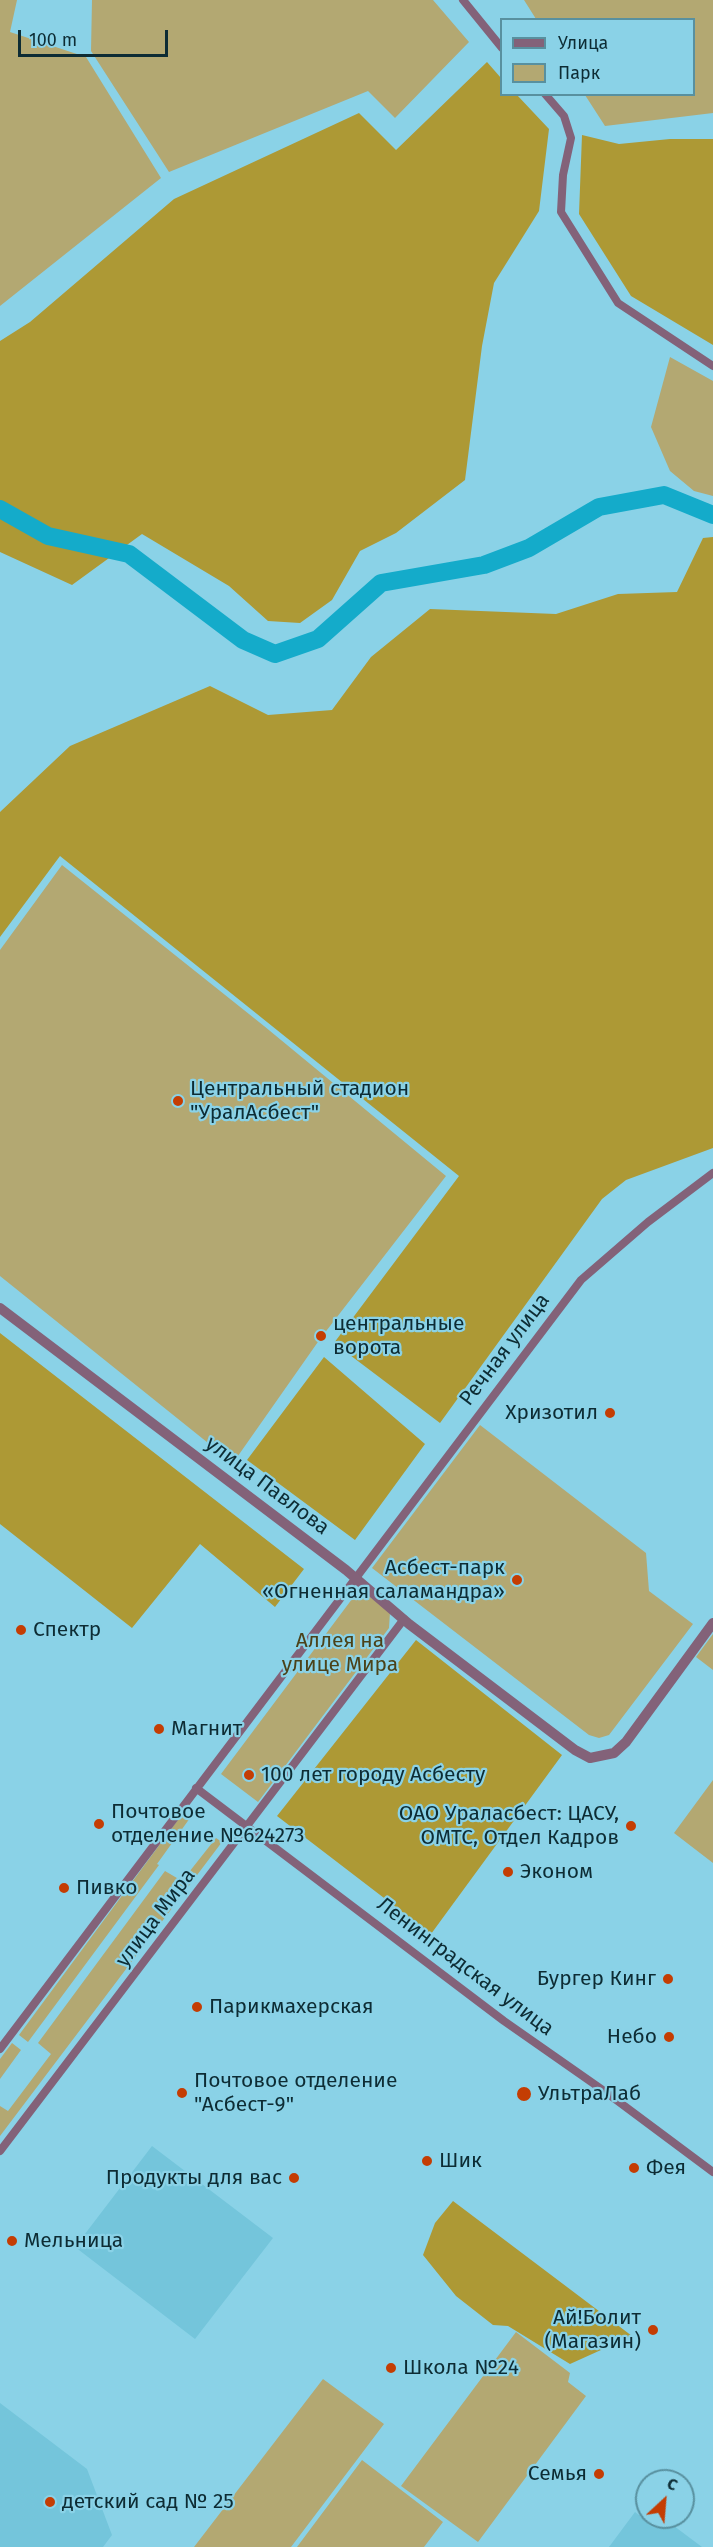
<!DOCTYPE html>
<meta charset="utf-8">
<style>
body{margin:0}
#map{position:relative;width:713px;height:2547px;overflow:hidden;background:#8ad2e7;font-family:"Fira Sans",sans-serif}
canvas{display:block}
.legend{position:absolute;left:500px;top:18px;width:195px;height:78px;box-sizing:border-box;background:#8ad2e7;border:2px solid #58909f;margin:0;padding:8px 10px;list-style:none;font-size:18px;color:#0d2c34}
.legend li{display:flex;align-items:center;gap:12px;height:30px}
.legend b{width:30px;border:2px solid #58909f}
.north{position:absolute;left:635px;top:2469px;width:60px;height:60px;box-sizing:border-box;background:#8ad2e7;border:2px solid #58909f;border-radius:50%;rotate:26deg;font-size:16px;font-weight:700;line-height:24px;text-align:center;color:#0d2c34}
.north::after{content:'';display:block;margin:auto;width:21px;height:27px;background:#c43d03;clip-path:polygon(50% 0,100% 100%,50% 72%,0 100%)}
.scale{position:absolute;left:18px;top:30px;width:150px;height:27px;box-sizing:border-box;border:3px solid #0d2c34;border-top:0;padding-left:8px;font-size:18px;line-height:21px;white-space:nowrap;color:#0d2c34;-webkit-text-stroke:4px #8ad2e7;paint-order:stroke}
</style>
<div id="map">
<canvas width="713" height="2547"></canvas>
<ul class="legend">
<li><b style="height:8px;background:#836279"></b>Улица</li>
<li><b style="height:16px;background:#b3a872"></b>Парк</li>
</ul>
<div class="north">С</div>
<div class="scale">100 m</div>
</div>
<script>
const context = document.querySelector('canvas').getContext('2d');
context.lineJoin = 'round';
function fillPath(path, color) { context.fillStyle = color; context.fill(path, 'evenodd'); }
const poly = rows => new Path2D(rows.map(r => 'M' + r).join(''));
function strokePath(path, color, width, dash) { context.strokeStyle = color; context.lineWidth = width; context.lineCap = dash ? 'butt' : 'round'; context.setLineDash(dash || []); context.stroke(path); }
function drawText(font, color, halo, rows, align = 'center') {
  context.font = font + ' "Fira Sans",sans-serif'; context.lineWidth = 4.5; context.setLineDash([]); context.textBaseline = 'middle'; context.strokeStyle = halo; context.fillStyle = color; for (const [text, x, y, turn = 0] of rows) {
    context.save(); context.translate(x, y); context.rotate((+turn || 0) * Math.PI / 180); context.textAlign = isNaN(turn) ? turn : align; if (halo) context.strokeText(text, 0, 0); context.fillText(text, 0, 0); context.restore();
  }
}
fillPath(poly([
 [152,2146,273,2238,195,2339,75,2247],
 [0,2403,87,2469,112,2535,103,2547,0,2547],
 [635,2512,649,2523,654,2517,662,2517,702,2547,609,2547]
]), '#74c5db');
fillPath(poly([
 [0,0,17,0,10,32,86,57,161,178,0,306],
 [92,0,433,0,469,42,395,118,368,91,169,172,91,51],
 [524,0,713,0,713,113,605,126,585,95,694,94,694,20,536,19],
 [670,357,713,381,713,496,694,491,670,471,651,427],
 [62,865,264,1026,446,1176,320,1339,233,1463,0,1276,0,950],
 [480,1425,646,1553,649,1591,693,1624,609,1735,599,1738,589,1735,372,1568],
 [366,1594,390,1612,389,1628,258,1802,221,1774,352,1599],
 [713,1634,713,1670,696,1657],
 [713,1780,713,1863,674,1833],
 [183,1813,190,1818,157,1864,159,1865,28,2042,19,2035],
 [216,1838,222,1842,0,2136,0,2106,8,2111,51,2054,38,2043,165,1871,182,1881],
 [12,2043,21,2050,0,2079,0,2059],
 [516,2332,570,2373,568,2382,586,2396,478,2542,401,2486],
 [323,2379,384,2424,291,2547,194,2547],
 [362,2460,443,2522,424,2547,297,2547]
]), '#b3a872');
fillPath(poly([
 [487,62,501,78,502,94,517,95,549,129,539,211,494,283,482,346,465,480,396,533,360,551,332,600,300,623,268,621,229,586,142,534,72,585,0,552,0,341,30,322,174,199,359,113,396,150],
 [582,135,619,144,670,139,713,139,713,345,631,296,579,214],
 [713,537,713,1148,626,1180,602,1199,440,1423,334,1343,459,1176,60,856,0,937,0,812,70,746,210,686,268,715,332,710,371,657,430,609,556,614,618,594,677,592,703,538],
 [0,1333,304,1569,275,1607,200,1544,132,1628,0,1524],
 [324,1357,425,1444,355,1540,247,1460],
 [416,1640,562,1755,431,1934,277,1816],
 [453,2201,632,2336,570,2364,508,2326,493,2325,456,2296,423,2255,435,2223]
]), '#ad9935');
strokePath(poly([
 [0,509,48,536,129,554,243,640,275,654,318,639,381,583,484,565,529,548,599,507,664,495,713,515]
]), '#14abca', 18);
strokePath(poly([
 [463,0,502,48],
 [545,94,564,116,571,138,563,175,561,212,618,303,713,366],
 [196,1788,504,2021,607,2093,713,2172],
 [0,2049,581,1280,648,1222,713,1173],
 [0,2151,404,1619]
]), '#836279', 8);
strokePath(poly([
 [0,1308,346,1570,409,1624,575,1750,590,1758,614,1753,626,1742,713,1623]
]), '#836279', 10);
for (const [x, y, r, color] of [
 [178,1101,6,"#c43d03"],
 [321,1336,6,"#c43d03"],
 [610,1413,6,"#c43d03"],
 [517,1580,6,"#c43d03"],
 [21,1630,6,"#c43d03"],
 [159,1729,6,"#c43d03"],
 [249,1775,6,"#c43d03"],
 [99,1824,6,"#c43d03"],
 [631,1826,6,"#c43d03"],
 [508,1872,6,"#c43d03"],
 [64,1888,6,"#c43d03"],
 [668,1979,6,"#c43d03"],
 [197,2007,6,"#c43d03"],
 [669,2037,6,"#c43d03"],
 [182,2093,6,"#c43d03"],
 [524,2094,8,"#c43d03"],
 [427,2161,6,"#c43d03"],
 [634,2168,6,"#c43d03"],
 [294,2178,6,"#c43d03"],
 [12,2241,6,"#c43d03"],
 [653,2330,6,"#c43d03"],
 [391,2368,6,"#c43d03"],
 [599,2474,6,"#c43d03"],
 [50,2502,6,"#c43d03"]
]) { const dot = new Path2D(); dot.arc(x, y, r, 0, 2 * Math.PI); context.fillStyle = color; context.fill(dot); strokePath(dot, '#8ad2e7', 2); }
drawText('21px', '#0d2c34', '#8ad2e7', [
 ["Центральный стадион",190,1089],
 ["\"УралАсбест\"",190,1113],
 ["центральные",333,1324],
 ["ворота",333,1348],
 ["Хризотил",598,1413,"right"],
 ["Асбест-парк",505,1568,"right"],
 ["«Огненная саламандра»",505,1592,"right"],
 ["Спектр",33,1630],
 ["Магнит",171,1729],
 ["100 лет городу Асбесту",261,1775],
 ["Почтовое",111,1812],
 ["отделение №624273",111,1836],
 ["ОАО Ураласбест: ЦАСУ,",619,1814,"right"],
 ["ОМТС, Отдел Кадров",619,1838,"right"],
 ["Эконом",520,1872],
 ["Пивко",76,1888],
 ["Бургер Кинг",656,1979,"right"],
 ["Парикмахерская",209,2007],
 ["Небо",657,2037,"right"],
 ["Почтовое отделение",194,2081],
 ["\"Асбест-9\"",194,2105],
 ["УльтраЛаб",538,2094],
 ["Шик",439,2161],
 ["Фея",646,2168],
 ["Продукты для вас",282,2178,"right"],
 ["Мельница",24,2241],
 ["Ай!Болит",641,2318,"right"],
 ["(Магазин)",641,2342,"right"],
 ["Школа №24",403,2368],
 ["Семья",587,2474,"right"],
 ["детский сад № 25",62,2502]
], 'left');
drawText('21px', '#0d2c34', '#8ad2e7', [
 ["Речная улица",505,1350,-53],
 ["улица Павлова",267,1486,37],
 ["улица Мира",156,1918,-53],
 ["Ленинградская улица",465,1967,37]
]);
drawText('21px', '#4b4219', '#8ad2e7', [
 ["Аллея на",340,1641],
 ["улице Мира",340,1665]
]);
</script>
